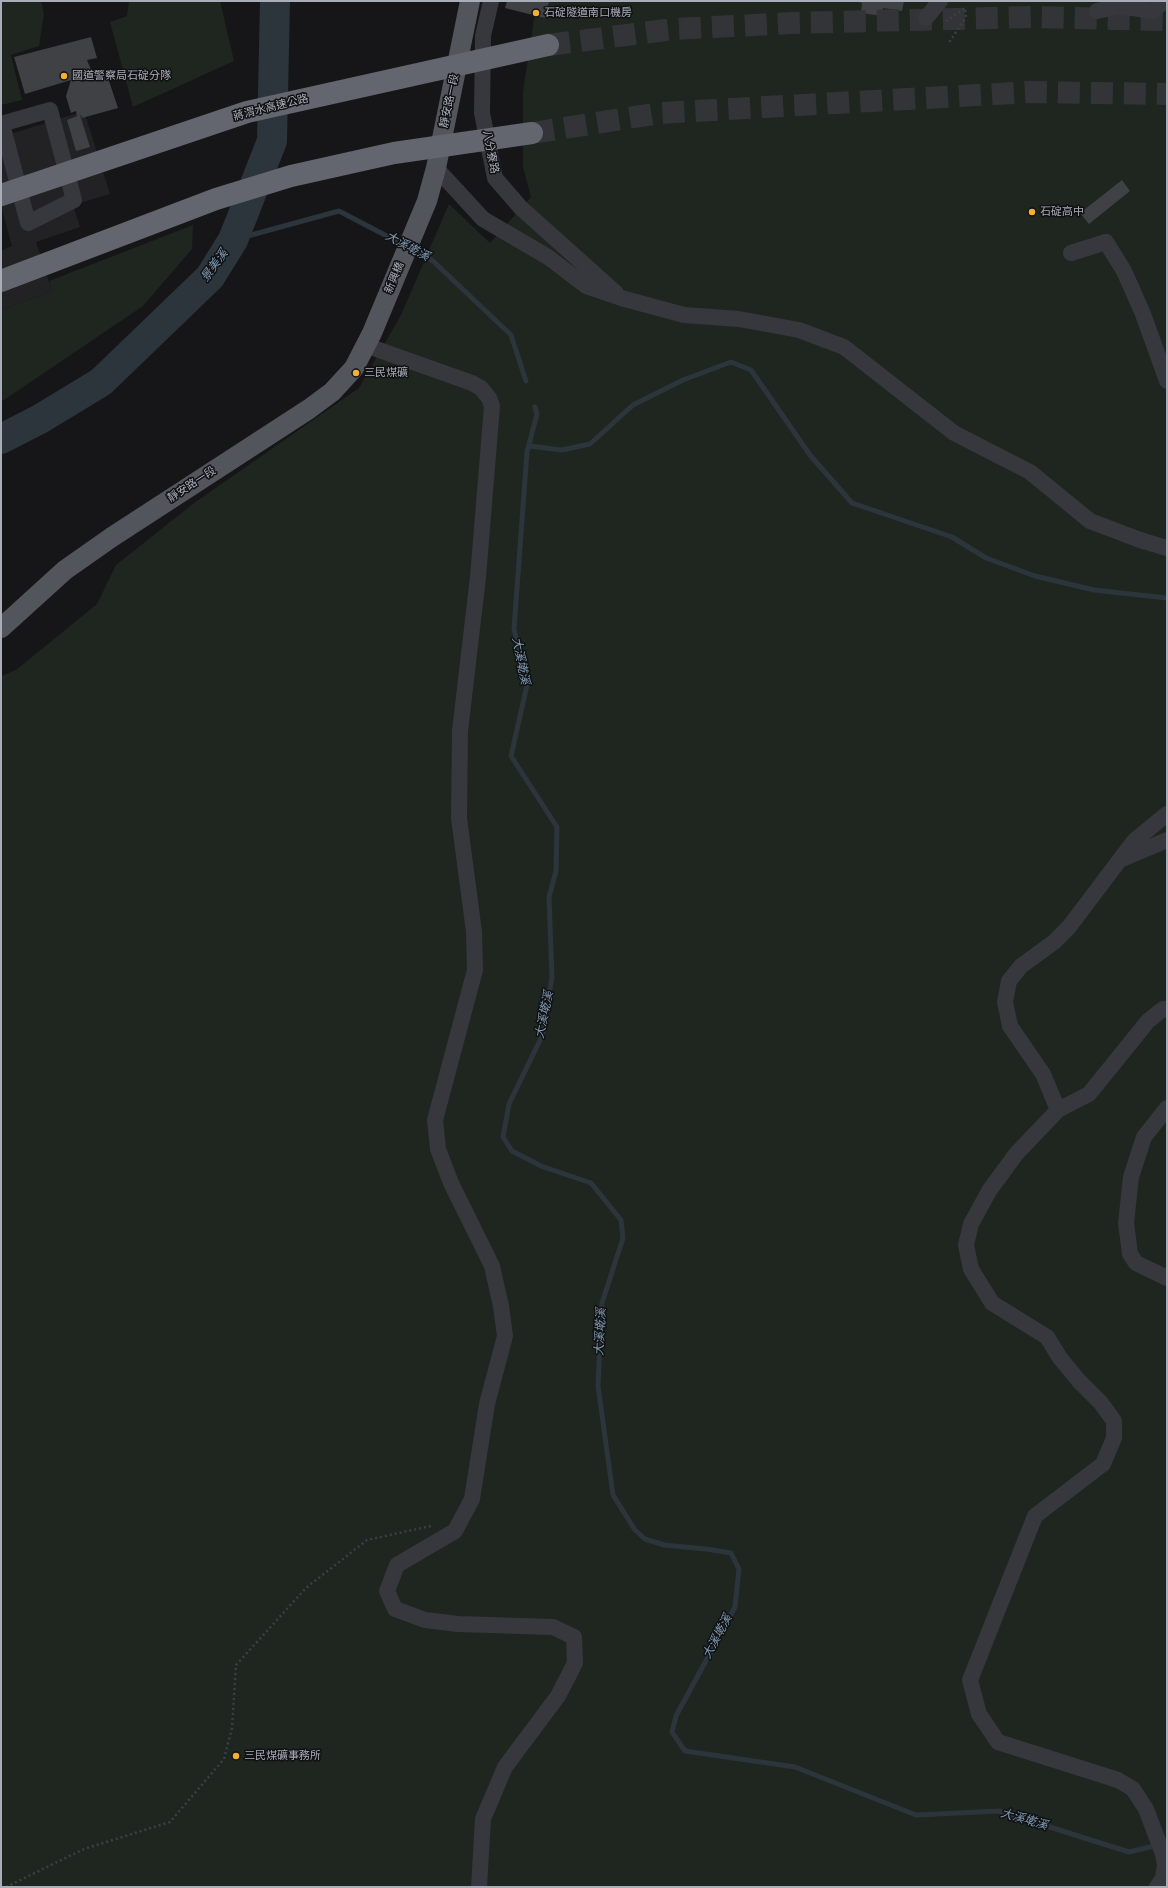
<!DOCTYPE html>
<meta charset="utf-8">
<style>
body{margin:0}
#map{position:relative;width:1168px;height:1888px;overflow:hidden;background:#161618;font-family:"Titillium Web",sans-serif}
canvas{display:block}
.frame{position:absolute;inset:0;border:2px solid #a8adb8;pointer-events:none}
</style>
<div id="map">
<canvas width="1168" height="1888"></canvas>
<div class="frame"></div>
</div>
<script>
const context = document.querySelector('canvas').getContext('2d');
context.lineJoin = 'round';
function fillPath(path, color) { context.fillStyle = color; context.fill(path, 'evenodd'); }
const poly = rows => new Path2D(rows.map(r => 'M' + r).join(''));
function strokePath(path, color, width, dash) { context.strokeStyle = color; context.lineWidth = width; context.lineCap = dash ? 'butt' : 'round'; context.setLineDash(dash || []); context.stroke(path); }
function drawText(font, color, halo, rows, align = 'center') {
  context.font = font + ' "Titillium Web","Noto Sans TC",sans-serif'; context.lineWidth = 3; context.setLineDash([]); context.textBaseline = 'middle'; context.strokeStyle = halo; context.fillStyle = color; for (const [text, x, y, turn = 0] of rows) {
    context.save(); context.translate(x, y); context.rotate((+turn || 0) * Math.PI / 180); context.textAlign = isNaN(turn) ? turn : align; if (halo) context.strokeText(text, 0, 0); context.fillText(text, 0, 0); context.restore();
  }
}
fillPath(poly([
 [84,111,110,194,73,205,80,227,36,242,52,291,1,310,1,251,12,246,1,206,1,137]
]), '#222225');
fillPath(poly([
 [1,1,41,1,44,14,39,46,11,55,22,100,1,105],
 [129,1,220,1,234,61,133,107,110,22,127,16],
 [538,1,1167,1,1167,1887,1,1887,1,676,16,670,97,604,116,565,194,503,359,388,401,315,449,204,490,243,531,197,523,167,523,92,536,6],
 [193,225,192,249,143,306,1,402,1,310,52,291,49,281]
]), '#1e261f');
strokePath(poly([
 [233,240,339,211,404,245],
 [411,249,433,261,511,335,526,381],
 [535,407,537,414,527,452,514,629,527,685,511,756,557,827,556,871,549,897,552,977,542,1036,509,1104,503,1137,512,1151,541,1166,591,1183,621,1220,623,1238,602,1303,598,1386,613,1495,635,1530,645,1539,664,1545,706,1549,731,1553,739,1569,735,1607,676,1716,672,1732,685,1751,795,1767,916,1815,999,1811,1129,1852,1158,1845],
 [529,446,562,450,590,444,633,405,683,380,731,362,751,370,810,455,852,503,952,537,986,558,1035,576,1094,590,1167,598]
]), '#2c353c', 5);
strokePath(poly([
 [1,439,40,419,101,382,210,277,233,240,272,141,275,1]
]), '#2c353c', 30);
fillPath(poly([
 [507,1,549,1,545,18,505,8],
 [855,1,904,1,902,11,883,8,882,16,861,13,862,3],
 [91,37,97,58,87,60,92,72,105,69,118,108,82,118,81,115,85,114,77,116,76,111,71,113,66,96,71,80,25,94,14,57],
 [80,115,90,147,76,151,67,120],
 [1122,180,1130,191,1089,224,1080,213]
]), '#404145');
strokePath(poly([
 [548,45,674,29,792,23,1031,17,1167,20],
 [532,133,660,113,1030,92,1167,94]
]), '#333438', 22, [22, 11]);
strokePath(poly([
 [946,21,965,8,966,17,948,44],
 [6,1887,84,1849,170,1822,224,1759,232,1728,236,1665,306,1588,367,1540,431,1526]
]), '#3d3f44', 2.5, [2, 3]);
strokePath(poly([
 [491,1,483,36,482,113,495,178,521,208,616,293],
 [1097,11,1119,6,1153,11,1164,1],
 [926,18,940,1],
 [1,124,50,110,74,200,28,223,2,124],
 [436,168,483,219,548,257,586,286,621,298,684,315,739,319,799,330,844,347,954,433,1030,472,1090,521,1140,540,1167,548],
 [1071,253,1106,242,1124,271,1143,314,1167,381],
 [365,345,472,383,481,388,489,398,492,406,478,577,460,731,459,818,474,932,475,970,435,1120,438,1149,451,1183,492,1266,501,1306,505,1336,487,1404,472,1499,455,1531,397,1565,387,1591,395,1609,425,1620,458,1624,553,1627,574,1637,575,1663,558,1696,505,1767,483,1819,479,1887],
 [1167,814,1134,841,1069,927,1054,942,1021,966,1009,981,1005,1002,1010,1026,1043,1074,1058,1110,1089,1094,1148,1021,1163,1009,1167,1009],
 [1120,860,1167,840],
 [1167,1108,1144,1137,1131,1177,1126,1223,1130,1254,1136,1263,1167,1278],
 [1058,1110,1016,1154,989,1191,971,1224,966,1245,971,1269,992,1303,1047,1337,1060,1358,1079,1381,1101,1403,1114,1421,1114,1438,1103,1464,1035,1516,970,1680,979,1714,998,1742,1118,1780,1133,1789,1146,1809,1163,1854,1165,1865,1163,1878,1157,1887]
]), '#37383d', 16);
strokePath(poly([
 [1,628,65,570,112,537,309,409,332,392,354,368,372,333,427,201,436,168,470,1]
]), '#53555c', 20);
strokePath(poly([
 [1,195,247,112,548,45],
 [1,281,216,199,291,176,394,153,532,133]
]), '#63666e', 22);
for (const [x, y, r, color] of [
 [536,13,4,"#f2b134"],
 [64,76,4,"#f2b134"],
 [1032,212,4,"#f2b134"],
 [356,373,4,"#f2b134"],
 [236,1756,4,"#f2b134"]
]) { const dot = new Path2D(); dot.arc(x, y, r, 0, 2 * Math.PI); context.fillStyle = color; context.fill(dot); strokePath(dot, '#111113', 1.5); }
drawText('11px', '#a8adb8', '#111113', [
 ["石碇隧道南口機房",544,13],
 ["國道警察局石碇分隊",72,76],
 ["石碇高中",1040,212],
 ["三民煤礦",364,373],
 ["三民煤礦事務所",244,1756]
], 'left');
drawText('11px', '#a8adb8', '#111113', [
 ["靜安路一段",450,101,-78],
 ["蔣渭水高速公路",271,108,-14],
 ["八分寮路",490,152,79],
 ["新興橋",395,278,-67],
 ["靜安路一段",192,485,-33]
]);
drawText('italic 12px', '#7f9bb3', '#111113', [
 ["大溪墘溪",407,247,28],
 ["景美溪",215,266,-54],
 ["大溪墘溪",520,661,79],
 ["大溪墘溪",545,1015,-78],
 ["大溪墘溪",601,1332,-87],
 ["大溪墘溪",718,1637,-62],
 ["大溪墘溪",1024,1820,16]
]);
</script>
